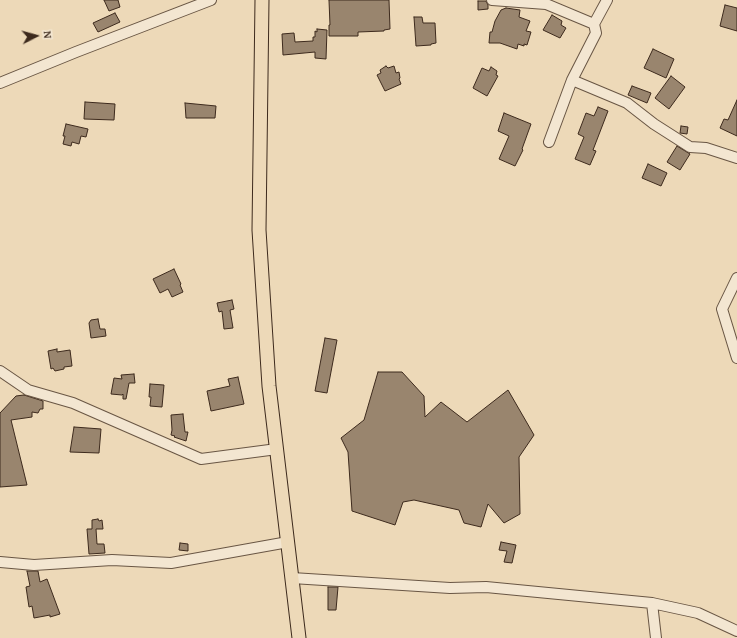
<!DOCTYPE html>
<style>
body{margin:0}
#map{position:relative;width:737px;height:638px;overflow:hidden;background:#edd9b8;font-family:"Gentium Book Plus",serif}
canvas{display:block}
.north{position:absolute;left:16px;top:16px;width:40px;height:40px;-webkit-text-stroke:3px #f3e6d1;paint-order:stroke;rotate:84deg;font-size:11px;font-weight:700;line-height:16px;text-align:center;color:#3d2a1d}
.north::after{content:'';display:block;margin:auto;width:14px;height:18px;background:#3d2a1d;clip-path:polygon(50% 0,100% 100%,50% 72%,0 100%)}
</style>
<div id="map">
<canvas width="737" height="638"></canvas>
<div class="north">N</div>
</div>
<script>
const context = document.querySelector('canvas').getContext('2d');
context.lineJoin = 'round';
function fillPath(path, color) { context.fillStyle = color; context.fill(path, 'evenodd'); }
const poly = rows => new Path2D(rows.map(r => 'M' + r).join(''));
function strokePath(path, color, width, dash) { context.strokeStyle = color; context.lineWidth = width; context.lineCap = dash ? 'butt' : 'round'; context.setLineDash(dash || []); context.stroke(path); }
const building = poly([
 [104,0,118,0,120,7,109,11,104,0],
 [329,0,389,0,390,29,384,30,384,31,358,32,358,36,329,36,329,25,330,25,329,0],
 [478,1,486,1,488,5,488,9,478,10,478,1],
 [725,5,737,8,737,31,720,26,725,5],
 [506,8,520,10,519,17,530,21,526,31,531,32,527,45,524,44,524,46,518,44,517,49,500,43,489,43,490,32,492,32,495,21,501,10,506,8],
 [115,13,120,22,98,32,93,23,115,13],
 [552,15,562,21,561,25,566,28,560,38,543,30,552,15],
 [414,17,422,17,423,23,435,23,436,43,431,44,431,45,416,46,414,17],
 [317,29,327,30,326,59,315,58,315,52,283,55,282,34,294,33,295,42,313,41,313,37,315,37,315,31,317,32,317,29],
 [653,49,674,59,666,78,644,68,653,49],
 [386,66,388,68,394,66,396,73,399,72,400,78,399,79,401,84,385,91,377,75,381,73,380,70,386,66],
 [491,67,497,71,496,75,498,76,487,96,473,88,482,68,489,71,491,67],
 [671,76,685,87,669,109,655,98,671,76],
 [632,86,651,93,647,103,628,95,632,86],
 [737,100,737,136,720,128,724,119,728,120,737,100],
 [85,102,115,104,114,120,84,119,85,102],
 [185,103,216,106,215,118,186,118,185,103],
 [598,107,608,111,593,150,596,151,590,165,575,159,584,137,578,134,586,113,594,116,598,107],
 [504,113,531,124,522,149,523,150,515,166,499,159,509,136,498,131,504,113],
 [66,124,88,129,86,137,81,136,79,144,72,142,71,146,63,144,65,136,63,136,66,124],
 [681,126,688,127,687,134,680,133,681,126],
 [677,146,690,154,680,170,667,162,677,146],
 [648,164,667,173,661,186,642,178,648,164],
 [174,269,181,284,180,285,183,292,172,297,168,289,160,293,153,279,174,269],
 [232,300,234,309,230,310,233,328,224,329,222,311,219,312,217,303,232,300],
 [98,319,100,329,105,329,106,336,91,338,89,323,91,320,98,319],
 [325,338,337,340,327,393,315,391,325,338],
 [57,349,57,352,70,350,72,366,64,367,64,369,55,371,53,368,51,369,48,351,57,349],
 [378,372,402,372,424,396,425,417,441,402,467,422,508,390,534,435,519,457,520,514,504,523,488,504,481,527,464,523,459,510,414,500,403,502,395,525,352,511,348,452,341,438,364,420,378,372],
 [134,374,135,383,129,383,126,399,123,399,123,394,122,395,111,394,114,378,122,379,121,375,134,374],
 [238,377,244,404,211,411,207,391,230,386,228,379,238,377],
 [150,384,164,385,162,407,150,406,151,397,149,397,150,384],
 [24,395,43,401,43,409,40,409,38,413,32,412,32,417,11,420,27,485,0,487,0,413,16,396,24,395],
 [183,414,185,432,188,432,186,441,174,437,175,436,171,435,172,430,171,415,183,414],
 [74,427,101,429,99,453,70,452,74,427],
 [98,519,99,521,102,520,103,529,96,529,97,544,104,544,105,553,89,554,87,529,92,529,92,520,98,519],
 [501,542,516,545,512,563,504,562,507,551,499,550,501,542],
 [180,543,188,544,188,551,179,550,180,543],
 [27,571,38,571,40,582,47,579,60,614,50,617,50,615,34,618,32,606,29,607,26,587,30,586,27,571],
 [328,587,338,587,336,610,328,610,328,587]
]);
fillPath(building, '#99856e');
strokePath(building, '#3d2a1d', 1);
const minor = poly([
 [492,0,546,4,594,24,607,0],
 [572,80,627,103,654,124,690,147,706,148,737,158],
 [0,83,76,52,211,0],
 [549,142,572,80,596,33,594,24],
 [737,278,722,309,737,358],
 [0,371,28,390,73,403,201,459,277,449],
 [0,562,34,565,112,560,171,563,288,542],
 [292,578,450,588,486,587,652,603,698,613,737,631],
 [652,603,656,638]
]);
const major = poly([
 [262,0,259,230,269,386,299,638]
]);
strokePath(minor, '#695644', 12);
strokePath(major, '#3d2a1d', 15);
strokePath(minor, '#f3e6d1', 10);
strokePath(major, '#edd9b8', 13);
</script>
